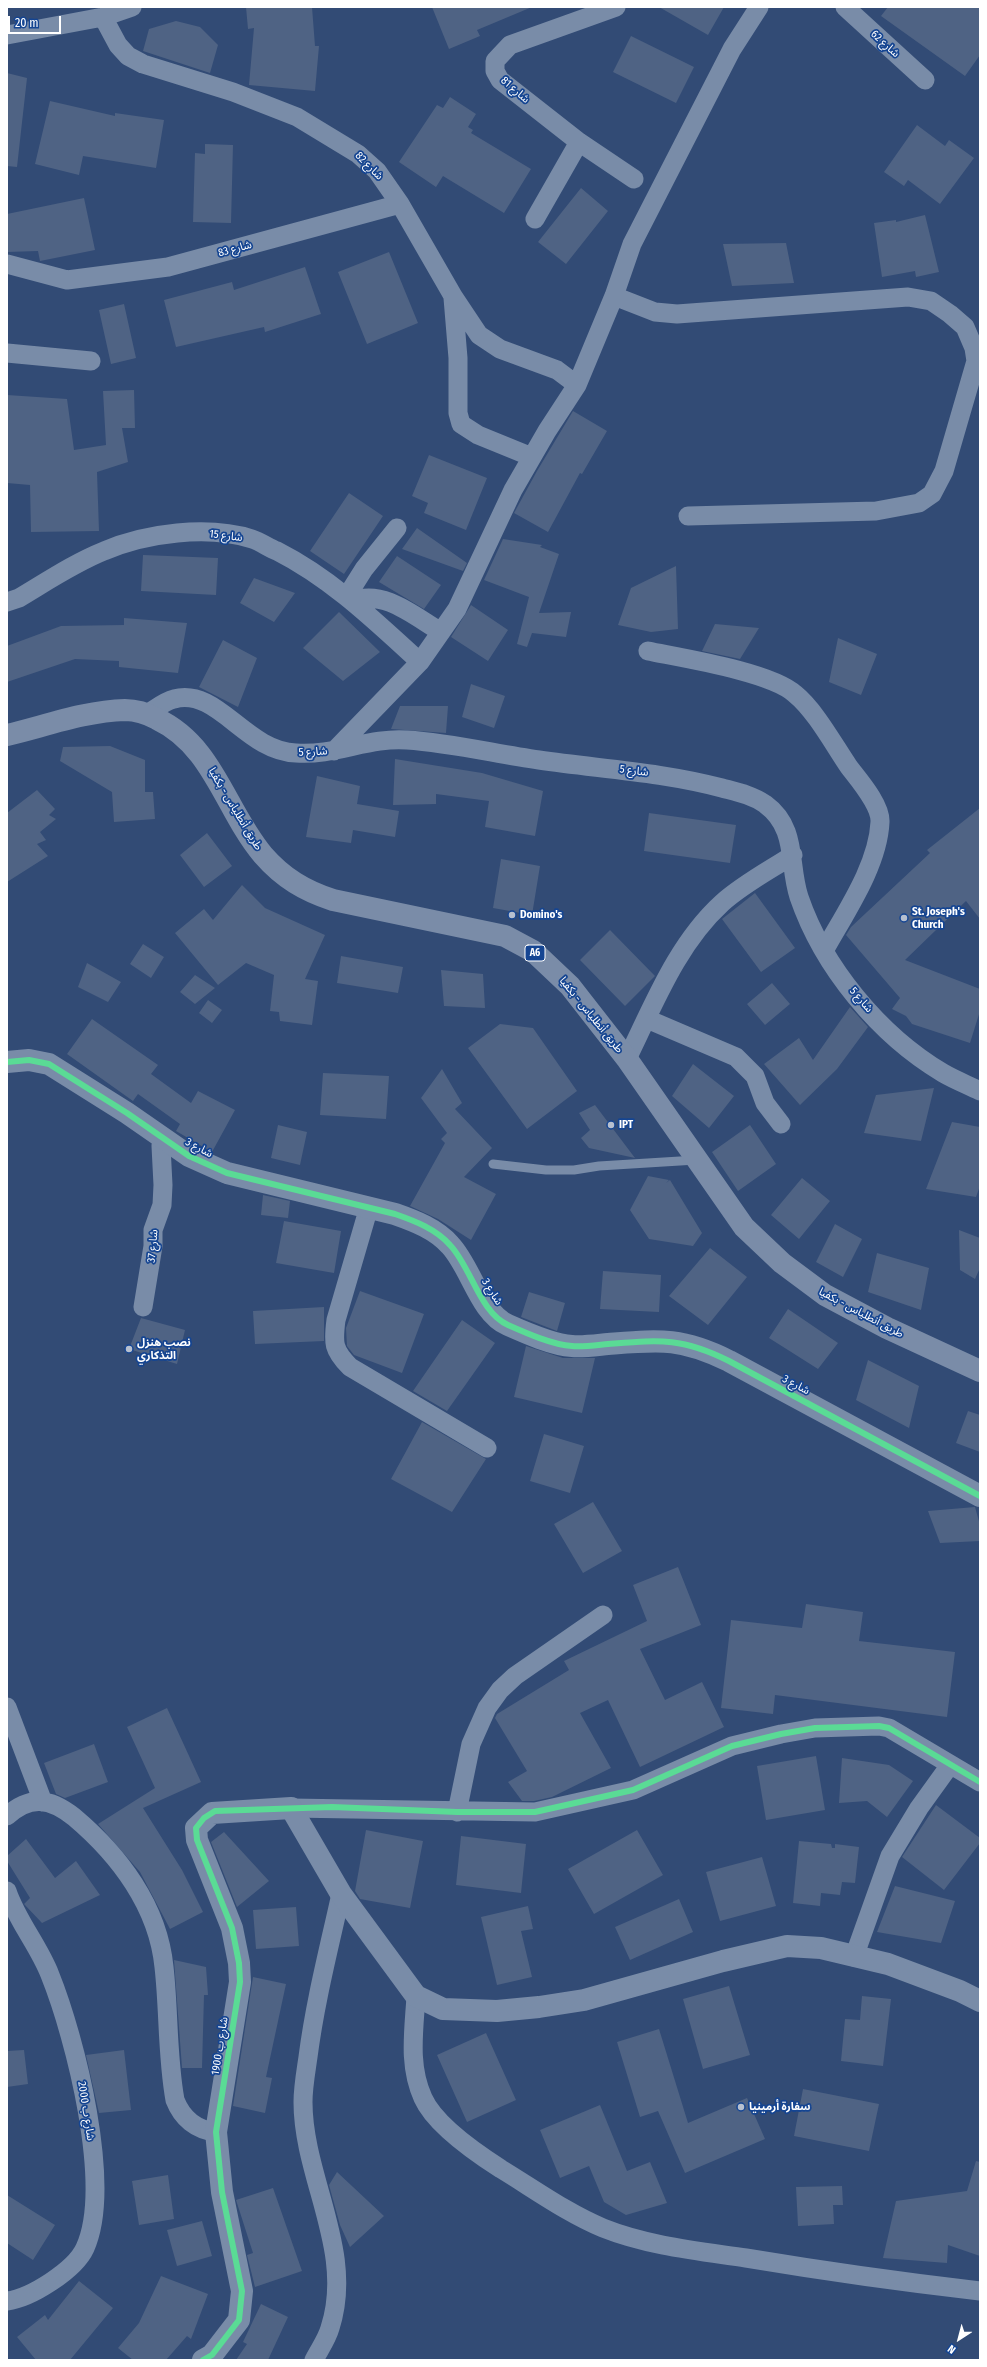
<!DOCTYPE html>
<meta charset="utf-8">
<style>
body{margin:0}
#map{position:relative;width:987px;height:2367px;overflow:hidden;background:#324b75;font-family:"Fira Sans Condensed",sans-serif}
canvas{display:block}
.frame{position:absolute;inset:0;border:8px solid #fff;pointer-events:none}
.north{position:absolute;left:939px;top:2319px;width:40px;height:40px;-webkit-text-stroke:3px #154592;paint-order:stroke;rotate:216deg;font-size:11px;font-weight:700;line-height:16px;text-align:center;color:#fff}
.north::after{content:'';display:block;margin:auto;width:14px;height:18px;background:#fff;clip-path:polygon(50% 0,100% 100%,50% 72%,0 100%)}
.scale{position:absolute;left:8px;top:16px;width:53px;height:18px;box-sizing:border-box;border:2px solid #fff;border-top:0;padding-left:5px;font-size:12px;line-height:14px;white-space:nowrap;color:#fff;-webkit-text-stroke:3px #154592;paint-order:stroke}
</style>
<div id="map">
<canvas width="987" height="2367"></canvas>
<div class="frame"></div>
<div class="north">N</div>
<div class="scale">20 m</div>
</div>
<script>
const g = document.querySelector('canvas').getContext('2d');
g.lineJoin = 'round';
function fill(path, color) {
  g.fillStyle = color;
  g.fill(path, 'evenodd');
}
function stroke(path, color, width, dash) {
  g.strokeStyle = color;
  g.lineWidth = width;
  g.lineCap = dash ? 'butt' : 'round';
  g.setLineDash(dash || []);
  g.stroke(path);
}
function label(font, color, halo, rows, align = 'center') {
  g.font = font + ' "Fira Sans Condensed","Noto Sans Arabic",sans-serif';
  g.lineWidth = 3.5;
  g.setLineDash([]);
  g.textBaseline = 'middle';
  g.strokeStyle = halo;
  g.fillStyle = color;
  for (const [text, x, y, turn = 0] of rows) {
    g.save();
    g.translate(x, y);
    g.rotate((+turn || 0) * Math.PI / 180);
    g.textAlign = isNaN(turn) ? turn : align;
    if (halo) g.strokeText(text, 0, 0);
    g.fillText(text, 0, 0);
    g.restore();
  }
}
fill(new Path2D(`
 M 246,7 L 312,7 L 315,46 L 319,46 L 315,91 L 249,85 L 254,28 L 248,29 Z
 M 432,7 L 532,7 L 477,30 L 480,36 L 449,49 Z
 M 659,7 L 724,7 L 708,35 Z
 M 888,7 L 980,7 L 980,55 L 965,76 L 881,16 Z
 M 176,21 L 200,27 L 218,45 L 210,73 L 143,51 L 149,29 Z
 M 631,36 L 694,67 L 676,103 L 613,72 Z
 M 7,73 L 27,78 L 17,167 L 7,166 Z
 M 450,97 L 476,114 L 468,127 L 473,130 L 471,133 L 531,169 L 504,213 L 443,176 L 436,187 L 399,162 L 437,105 L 443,108 Z
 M 50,101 L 115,116 L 115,113 L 164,120 L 156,168 L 83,156 L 79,175 L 35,164 Z
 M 917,125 L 945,146 L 949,140 L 974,158 L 940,204 L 908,180 L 904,186 L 884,172 Z
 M 205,144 L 233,145 L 231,223 L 193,222 L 195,153 L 205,154 Z
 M 581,188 L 608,211 L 566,264 L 538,242 Z
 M 84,198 L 95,250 L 40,261 L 38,251 L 7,252 L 7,214 Z
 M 925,215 L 939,272 L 916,277 L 915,271 L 882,277 L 874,223 L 896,220 L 896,222 Z
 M 786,243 L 794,283 L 732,286 L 723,244 Z
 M 389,252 L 418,323 L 367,344 L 338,272 Z
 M 305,267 L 321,314 L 265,332 L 264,327 L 176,347 L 164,300 L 232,282 L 234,290 Z
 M 124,304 L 136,358 L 111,364 L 99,310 Z
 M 134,390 L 135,428 L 122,428 L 128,462 L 97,472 L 99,531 L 31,532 L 30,485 L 7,483 L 7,395 L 67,399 L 74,450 L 106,445 L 103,391 Z
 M 573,411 L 607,431 L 582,474 L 580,473 L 548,532 L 514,513 L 537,471 Z
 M 429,455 L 487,478 L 466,530 L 424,513 L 428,503 L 412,496 Z
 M 349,493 L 383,516 L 344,574 L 310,551 Z
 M 417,528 L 467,563 L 463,571 L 402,549 Z
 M 503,539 L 542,545 L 540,547 L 559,554 L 539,613 L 571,612 L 566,637 L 532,633 L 527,647 L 517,644 L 529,597 L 484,580 Z
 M 143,555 L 218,558 L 216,595 L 141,591 Z
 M 397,556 L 441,585 L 424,609 L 379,582 Z
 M 676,566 L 678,629 L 651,632 L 618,625 L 631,588 Z
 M 254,578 L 295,593 L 274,622 L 240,603 Z
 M 471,605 L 508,630 L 488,661 L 451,637 Z
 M 339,612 L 380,652 L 343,681 L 303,648 Z
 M 124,618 L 187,623 L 178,673 L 119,667 L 119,661 L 75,659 L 7,682 L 7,646 L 61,626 L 124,625 Z
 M 715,624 L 759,628 L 740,659 L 702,651 Z
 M 838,638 L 877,654 L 861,695 L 829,682 Z
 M 223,640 L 257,658 L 238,707 L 199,687 Z
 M 471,684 L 505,696 L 494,728 L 462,717 Z
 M 400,706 L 448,706 L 446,733 L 391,729 Z
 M 110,746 L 145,760 L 145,792 L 153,792 L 155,819 L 114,822 L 112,792 L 60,761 L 63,747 Z
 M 395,759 L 482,773 L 543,791 L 535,836 L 485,827 L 489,801 L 436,794 L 436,804 L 393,805 Z
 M 317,776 L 360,786 L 357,804 L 399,811 L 395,837 L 353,830 L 351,843 L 306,837 Z
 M 37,790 L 55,809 L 49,815 L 56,819 L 40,832 L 46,840 L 37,844 L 48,856 L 7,882 L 7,813 Z
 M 980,808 L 980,919 L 966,901 L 905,960 L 980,989 L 980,1011 L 970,1043 L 912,1024 L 906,1016 L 892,1009 L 900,998 L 846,935 L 851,927 L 930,853 L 927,850 Z
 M 649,813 L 736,825 L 730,863 L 644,851 Z
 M 207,833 L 232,866 L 204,887 L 180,855 Z
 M 501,859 L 540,866 L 532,915 L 493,908 Z
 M 242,885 L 265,908 L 325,935 L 305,979 L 318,981 L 312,1025 L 280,1021 L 279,1012 L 270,1011 L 274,975 L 246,963 L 218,985 L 175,933 L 204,909 L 213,920 Z
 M 755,893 L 795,948 L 761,972 L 722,919 Z
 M 610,930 L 655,976 L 625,1006 L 580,960 Z
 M 143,944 L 164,957 L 151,978 L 130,964 Z
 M 341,956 L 403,967 L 398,993 L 337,983 Z
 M 87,963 L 121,982 L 108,1002 L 78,987 Z
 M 441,970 L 483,974 L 485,1008 L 444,1006 Z
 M 195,975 L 215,988 L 195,1004 L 180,992 Z
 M 772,983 L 790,1004 L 765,1025 L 747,1004 Z
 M 208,1000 L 222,1010 L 212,1023 L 199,1013 Z
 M 850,1007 L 868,1027 L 837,1069 L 800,1105 L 764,1064 L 799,1038 L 813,1060 Z
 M 92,1019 L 158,1065 L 151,1074 L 191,1103 L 198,1091 L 235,1110 L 212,1152 L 176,1131 L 180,1124 L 138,1094 L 133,1101 L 67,1054 Z
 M 500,1024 L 533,1028 L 577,1091 L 527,1129 L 468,1048 Z
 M 693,1064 L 734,1096 L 709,1128 L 672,1096 Z
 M 442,1069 L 462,1103 L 455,1109 L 492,1148 L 464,1177 L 496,1194 L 471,1240 L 438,1219 L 410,1206 L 445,1143 L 441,1139 L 447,1133 L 421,1098 Z
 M 323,1073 L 389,1076 L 386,1119 L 320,1115 Z
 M 934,1088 L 921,1141 L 864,1133 L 876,1095 Z
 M 595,1105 L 635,1158 L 589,1148 L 581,1138 L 590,1130 L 579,1113 Z
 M 952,1122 L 980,1127 L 980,1186 L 976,1197 L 926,1189 Z
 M 278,1125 L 307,1132 L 300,1165 L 271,1158 Z
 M 750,1125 L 776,1164 L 738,1191 L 712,1152 Z
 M 648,1176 L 669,1180 L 666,1183 L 670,1180 L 702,1233 L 693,1246 L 649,1239 L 630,1210 Z
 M 802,1178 L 830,1201 L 799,1239 L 771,1215 Z
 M 263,1195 L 290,1201 L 288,1218 L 261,1215 Z
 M 284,1221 L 341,1231 L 334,1273 L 276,1263 Z
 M 835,1224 L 862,1239 L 843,1277 L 816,1262 Z
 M 959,1230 L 980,1238 L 980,1268 L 975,1279 L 960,1270 Z
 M 710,1248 L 747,1277 L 708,1325 L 669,1296 Z
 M 877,1253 L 929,1268 L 921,1310 L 868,1292 Z
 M 603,1271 L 661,1275 L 659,1312 L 600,1309 Z
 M 360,1291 L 424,1314 L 402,1373 L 354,1355 L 347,1346 L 346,1328 Z
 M 529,1292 L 565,1303 L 557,1331 L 521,1317 Z
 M 324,1307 L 324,1341 L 255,1344 L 253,1311 Z
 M 788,1309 L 838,1343 L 818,1369 L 769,1338 Z
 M 141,1318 L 185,1330 L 177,1364 L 129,1349 Z
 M 462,1320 L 495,1343 L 447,1411 L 413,1391 Z
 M 526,1346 L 563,1358 L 595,1358 L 582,1413 L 514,1397 Z
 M 868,1360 L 919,1386 L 909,1428 L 856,1400 Z
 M 968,1411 L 980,1415 L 980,1452 L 956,1443 Z
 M 422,1422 L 486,1459 L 452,1512 L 391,1479 Z
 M 544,1434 L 584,1446 L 570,1493 L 530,1481 Z
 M 593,1502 L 622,1551 L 583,1573 L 554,1524 Z
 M 975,1507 L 980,1525 L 980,1541 L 940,1543 L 928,1511 Z
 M 678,1567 L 701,1625 L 640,1649 L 665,1700 L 702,1682 L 724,1727 L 640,1767 L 608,1700 L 580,1713 L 611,1768 L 552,1797 L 534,1801 L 522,1801 L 508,1782 L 527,1771 L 495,1718 L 497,1714 L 569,1670 L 564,1661 L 647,1621 L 633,1585 Z
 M 806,1604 L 863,1612 L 859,1641 L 955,1652 L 947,1717 L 775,1695 L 773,1714 L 721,1708 L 731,1620 L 802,1628 Z
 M 167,1708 L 201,1782 L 143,1808 L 182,1870 L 203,1912 L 170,1929 L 140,1872 L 98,1824 L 155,1788 L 127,1727 Z
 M 94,1744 L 108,1782 L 65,1798 L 56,1794 L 44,1763 Z
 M 816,1756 L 825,1810 L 766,1820 L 757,1766 Z
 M 842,1758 L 889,1765 L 913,1781 L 887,1817 L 867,1801 L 839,1803 Z
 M 936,1805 L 980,1838 L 980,1843 L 944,1890 L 902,1857 Z
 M 366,1830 L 423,1841 L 410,1908 L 360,1899 L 355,1891 Z
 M 637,1830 L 663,1875 L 594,1914 L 568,1869 Z
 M 224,1832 L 269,1881 L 237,1907 L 211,1842 Z
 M 461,1836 L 526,1844 L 521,1893 L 456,1885 Z
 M 26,1839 L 55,1878 L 76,1861 L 100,1895 L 42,1923 L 24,1904 L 30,1898 L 7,1861 L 7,1856 Z
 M 799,1841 L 831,1844 L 832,1848 L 835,1848 L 835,1844 L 859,1847 L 855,1883 L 842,1882 L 840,1895 L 821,1893 L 820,1906 L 793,1903 Z
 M 762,1857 L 776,1906 L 720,1921 L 706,1872 Z
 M 895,1886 L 955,1901 L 941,1943 L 877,1932 Z
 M 679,1899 L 693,1932 L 630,1960 L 615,1927 Z
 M 528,1906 L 533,1929 L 521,1931 L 532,1977 L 497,1985 L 481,1917 Z
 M 296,1907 L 299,1946 L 256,1949 L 253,1910 Z
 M 174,1960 L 206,1967 L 208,1995 L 204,1995 L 202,2068 L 182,2068 Z
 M 253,1977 L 286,1984 L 266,2077 L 272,2078 L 265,2113 L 233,2106 Z
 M 729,1986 L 750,2055 L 703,2069 L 683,1999 Z
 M 862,1996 L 891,1999 L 883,2066 L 841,2061 L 845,2019 L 860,2020 Z
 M 659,2029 L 688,2123 L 747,2098 L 765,2139 L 685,2173 L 658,2111 L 640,2117 L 617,2042 Z
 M 486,2033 L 516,2100 L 467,2122 L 437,2055 Z
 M 24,2050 L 28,2084 L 7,2087 L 7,2051 Z
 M 124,2050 L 131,2110 L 99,2113 L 86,2055 Z
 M 803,2089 L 879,2104 L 869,2151 L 794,2136 Z
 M 600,2105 L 627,2171 L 650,2162 L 667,2203 L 626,2215 L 604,2202 L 589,2166 L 560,2178 L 540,2130 Z
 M 976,2161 L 980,2162 L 980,2256 L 948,2245 L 947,2263 L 883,2258 L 896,2201 L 967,2191 Z
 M 337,2172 L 384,2216 L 350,2247 L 340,2225 L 329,2185 Z
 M 168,2175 L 174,2219 L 139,2225 L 132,2181 Z
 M 842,2186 L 843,2205 L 833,2205 L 834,2224 L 798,2226 L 796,2187 Z
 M 273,2188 L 302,2271 L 255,2287 L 247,2255 L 253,2253 L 236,2200 Z
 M 7,2195 L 55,2225 L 33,2260 L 7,2243 Z
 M 202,2221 L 212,2256 L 177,2266 L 167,2230 Z
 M 161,2276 L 208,2294 L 191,2339 L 187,2336 L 166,2360 L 133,2360 L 118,2348 L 139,2323 Z
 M 79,2281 L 113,2308 L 70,2360 L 36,2360 L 17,2337 L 45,2315 L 48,2320 Z
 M 261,2304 L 288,2317 L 268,2360 L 236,2360 L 247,2344 L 243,2342 Z`), '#4f6384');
stroke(new Path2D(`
 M 493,1164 L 546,1170 L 574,1170 L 599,1166 L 696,1160`), '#798ca8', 9);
stroke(new Path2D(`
 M 616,7 L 510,45 L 495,61 L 495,71 L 500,80 L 579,142 L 634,179
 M 845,7 L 925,80
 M 103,17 L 118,45 L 128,56 L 143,64 L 233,92 L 297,117 L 358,154 L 377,171 L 400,204 L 453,296 L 479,335 L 500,349 L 557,370 L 577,385
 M 7,35 L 103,17 L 132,7
 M 535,219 L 579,142
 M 7,264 L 67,280 L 168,267 L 400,204
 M 614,296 L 655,312 L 677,314 L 908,297 L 931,301 L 950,314 L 965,327 L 974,348 L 976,361 L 944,471 L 932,494 L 919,503 L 876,511 L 688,516
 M 453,298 L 458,358 L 458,413 L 461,424 L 478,435 L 532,457
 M 7,353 L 91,361
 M 347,596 L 364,569 L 397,528
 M 353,601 C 384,589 415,617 441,632
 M 7,602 L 19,598 C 46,582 74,563 104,551 C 146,533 208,525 252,539 C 261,542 269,548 277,551 C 332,579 375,621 420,662
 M 648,651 C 682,658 771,672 795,694 C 815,710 834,745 849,767 C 859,780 881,805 880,822 C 878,866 845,913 824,951
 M 147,714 C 155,709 165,701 174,699 C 218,687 245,751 296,753 C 334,756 370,737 407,740 C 452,743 496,754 539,760 C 601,769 662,772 722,788 C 737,792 752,795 765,804 C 798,828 788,864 799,897 C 823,967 879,1035 943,1073 C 955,1080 968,1085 980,1091
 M 334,751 L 420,662 L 457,609 L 513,490 L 547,431 L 577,385 L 614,296 L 632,244 L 732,49 L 759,7
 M 647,1019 L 736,1057 L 755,1076 L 765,1103 L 781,1124
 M 627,1059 C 654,1004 677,944 722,903 C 743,884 770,870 793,855
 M 369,1207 L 336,1320 C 333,1343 333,1350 350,1367 L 487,1448
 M 143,1307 L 153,1246 L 153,1230 L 162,1205 L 163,1185 L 161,1146 L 165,1139
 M 7,1707 L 43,1802
 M 291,1808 L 535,1812 L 633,1790 L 732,1746 L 781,1734 L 815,1728 L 879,1726 L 889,1728 L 980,1782
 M 457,1812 L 471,1744 L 487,1708 L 500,1690 L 515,1676 L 603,1615
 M 7,1816 C 30,1795 50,1798 74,1817 C 119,1855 158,1906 164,1967 C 169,2011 167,2056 175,2100 C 182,2118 196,2130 216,2132
 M 7,1891 C 17,1921 39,1946 50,1975 C 75,2037 113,2186 85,2248 C 75,2270 31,2298 7,2301
 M 854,1957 L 890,1856 L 919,1808 L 950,1765
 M 416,1996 C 414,2031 408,2065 423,2098 C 435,2125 476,2153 501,2169 C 534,2189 567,2213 603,2228 C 648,2246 699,2251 746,2258 C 824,2271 902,2282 980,2291
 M 314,2360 C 319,2350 327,2339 330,2328 C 355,2251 303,2178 303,2102 C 303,2087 306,2071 308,2057 C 315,2002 329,1948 341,1894`), '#798ca8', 19);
stroke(new Path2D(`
 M 7,1062 L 29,1060 L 49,1064 L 127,1113 L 189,1156 L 227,1173 L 395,1214 C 415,1221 436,1229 450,1245 C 471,1267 480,1313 508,1325 C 526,1333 553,1345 572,1346 C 583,1347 597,1345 608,1344 C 659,1340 681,1337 729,1361 L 980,1496
 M 203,2360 L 212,2355 L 239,2320 L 242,2291 L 222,2192 L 216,2132 L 240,1982 L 239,1963 L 232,1928 L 197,1840 L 196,1828 L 212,1813 L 291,1808 L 341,1894 L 416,1996 L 443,2009 L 497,2011 L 539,2007 L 584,2000 L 723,1961 L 787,1946 L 821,1948 L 888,1964 L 960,1991 L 980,2001`), '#798ca8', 22);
stroke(new Path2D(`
 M 7,735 C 45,726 86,711 125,710 C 136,710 148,714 157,719 C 214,746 225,810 263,855 C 283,878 305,891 333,900 L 505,936 L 533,951 L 570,986 L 627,1059 L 744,1227 L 782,1263 L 825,1295 L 887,1328 L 980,1371`), '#7a8ca8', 22);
stroke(new Path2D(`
 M 7,1062 L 29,1060 L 49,1064 L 127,1113 L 189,1156 L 227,1173 L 395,1214 C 415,1221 436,1229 450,1245 C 471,1267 480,1313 508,1325 C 526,1333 553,1345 572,1346 C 583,1347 597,1345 608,1344 C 659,1340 681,1337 729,1361 L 980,1496
 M 203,2360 L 212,2355 L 239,2320 L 242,2291 L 222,2192 L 216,2132 L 240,1982 L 239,1963 L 232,1928 L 197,1840 L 196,1828 L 204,1818 L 215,1811 L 332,1807 L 457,1812 L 535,1812 L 633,1790 L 732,1746 L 781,1734 L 815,1728 L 879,1726 L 889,1728 L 980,1782`), '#5adb95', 6);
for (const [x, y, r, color] of [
 [512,915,4,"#b7c0cf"],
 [904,918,4,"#b7c0cf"],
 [611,1125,4,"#b7c0cf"],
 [129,1349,4,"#b7c0cf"],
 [741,2107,4,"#b7c0cf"]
]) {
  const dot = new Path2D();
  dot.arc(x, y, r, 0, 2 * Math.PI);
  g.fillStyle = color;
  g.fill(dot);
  stroke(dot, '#154592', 1.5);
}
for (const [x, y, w] of [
 [535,953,20]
]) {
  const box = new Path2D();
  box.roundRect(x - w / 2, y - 8, w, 16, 3);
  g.fillStyle = '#154592';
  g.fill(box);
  stroke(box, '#fff', 1);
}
label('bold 10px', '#fff', null, [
 ["A6",535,953]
]);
label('11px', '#fff', '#154592', [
 ["شارع 62",885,44,42],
 ["شارع 81",515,90,41],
 ["شارع 82",369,166,45],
 ["شارع 83",235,249,-15],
 ["شارع 15",226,536,7],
 ["شارع 5",313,752,-3],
 ["شارع 5",634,771,7],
 ["طريق أنطلياس - بكفيا",235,809,59],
 ["شارع 5",861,1000,49],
 ["طريق أنطلياس - بكفيا",591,1015,51],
 ["شارع 3",199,1148,28],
 ["شارع 37",153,1246,-85],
 ["شارع 3",492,1292,58],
 ["طريق أنطلياس - بكفيا",861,1313,28],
 ["شارع 3",796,1385,28],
 ["شارع ب 1900",220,2046,-81],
 ["شارع ب 2000",86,2111,81]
]);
label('bold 11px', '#fff', '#154592', [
 ["St. Joseph's",912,912],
 ["Church",912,925],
 ["Domino's",520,915],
 ["IPT",619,1125],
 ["نصب هنزل",137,1343],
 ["التذكاري",137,1356],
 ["سفارة أرمينيا",749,2107]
], 'left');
</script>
